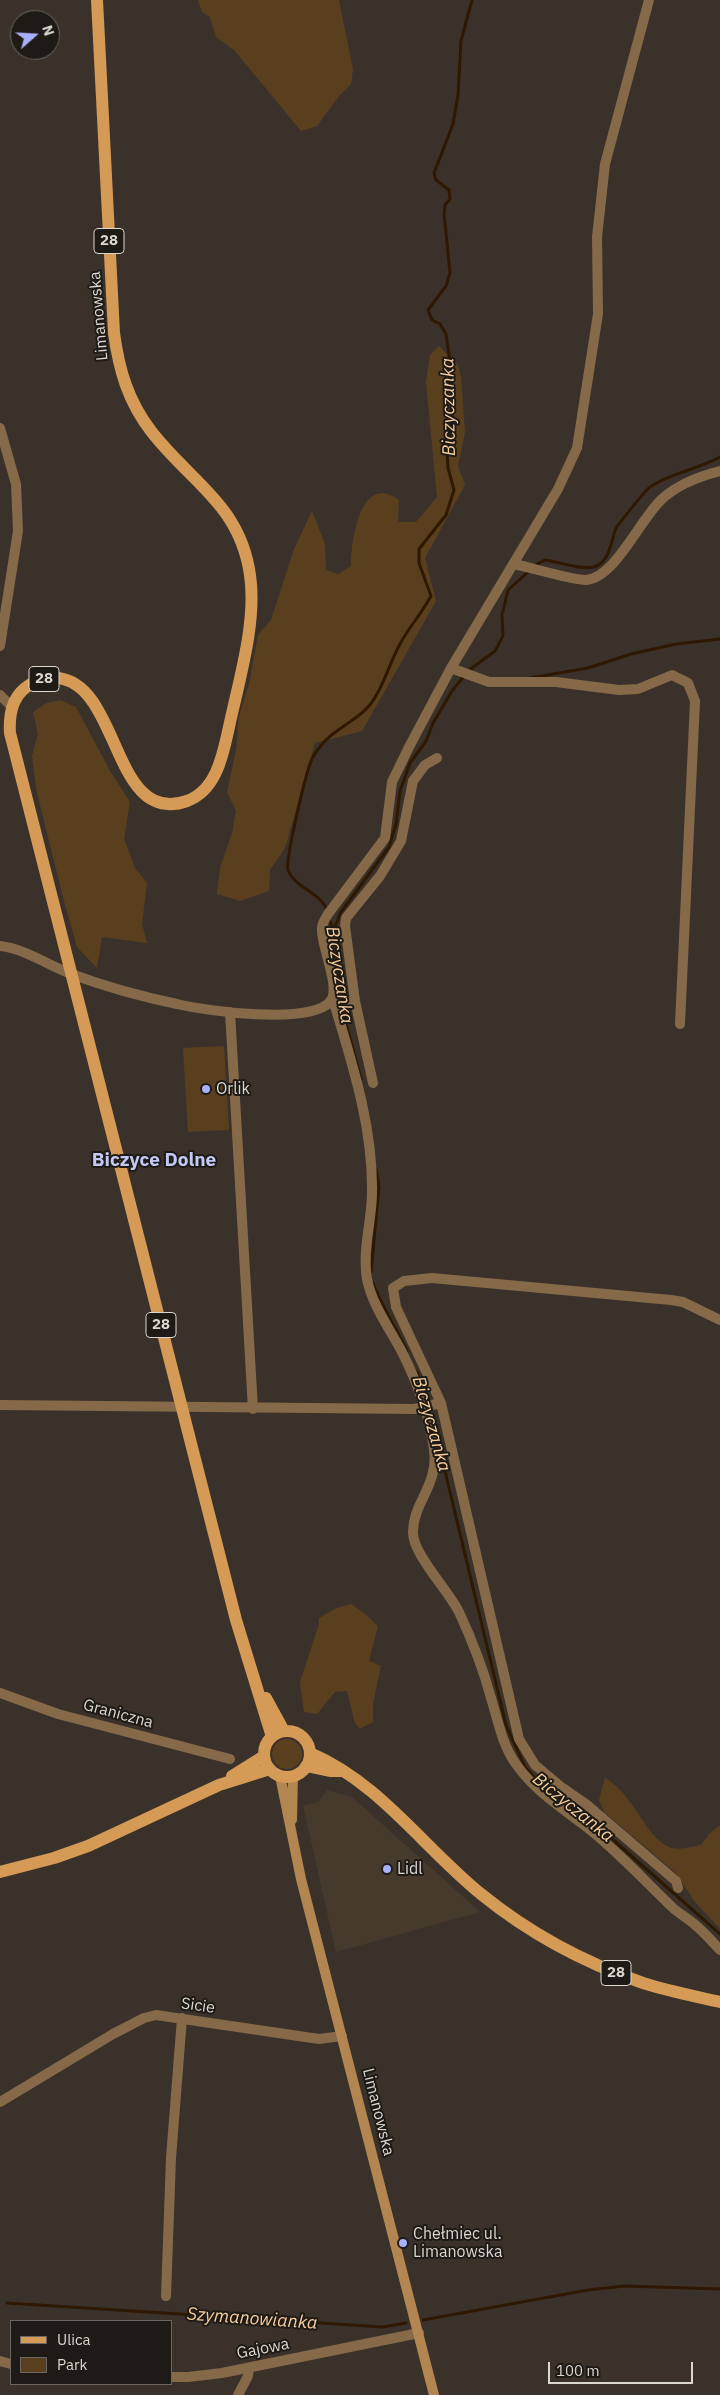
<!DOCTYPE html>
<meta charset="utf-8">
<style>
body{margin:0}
#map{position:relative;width:720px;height:2395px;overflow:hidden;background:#3a322a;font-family:"IBM Plex Sans",sans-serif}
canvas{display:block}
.legend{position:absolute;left:10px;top:2320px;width:162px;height:65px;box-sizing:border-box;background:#1e1b17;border:1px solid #6a6661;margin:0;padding:6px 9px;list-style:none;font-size:15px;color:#dbd6d0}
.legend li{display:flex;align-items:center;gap:10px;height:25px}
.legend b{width:25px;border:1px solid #6a6661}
.north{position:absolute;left:10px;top:10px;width:50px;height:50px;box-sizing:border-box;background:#1e1b17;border:1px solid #6a6661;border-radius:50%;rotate:71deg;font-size:14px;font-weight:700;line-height:20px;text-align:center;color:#dbd6d0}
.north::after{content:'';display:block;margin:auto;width:18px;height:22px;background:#a9b0fc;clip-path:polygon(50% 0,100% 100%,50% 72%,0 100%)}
.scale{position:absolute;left:548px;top:2362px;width:145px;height:22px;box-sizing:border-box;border:2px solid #dbd6d0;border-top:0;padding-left:6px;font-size:15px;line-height:18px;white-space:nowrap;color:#dbd6d0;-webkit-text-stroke:4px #1e1b17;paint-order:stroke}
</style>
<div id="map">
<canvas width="720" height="2395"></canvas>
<ul class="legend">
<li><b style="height:6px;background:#d59b56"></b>Ulica</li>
<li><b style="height:14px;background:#5a3f1f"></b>Park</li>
</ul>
<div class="north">N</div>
<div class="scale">100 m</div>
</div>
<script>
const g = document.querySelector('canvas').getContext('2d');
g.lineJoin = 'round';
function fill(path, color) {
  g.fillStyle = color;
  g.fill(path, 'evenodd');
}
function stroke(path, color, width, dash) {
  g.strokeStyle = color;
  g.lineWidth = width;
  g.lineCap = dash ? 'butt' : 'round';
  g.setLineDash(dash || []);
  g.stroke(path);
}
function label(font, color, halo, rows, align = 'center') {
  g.font = font + ' "IBM Plex Sans",sans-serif';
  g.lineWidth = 4;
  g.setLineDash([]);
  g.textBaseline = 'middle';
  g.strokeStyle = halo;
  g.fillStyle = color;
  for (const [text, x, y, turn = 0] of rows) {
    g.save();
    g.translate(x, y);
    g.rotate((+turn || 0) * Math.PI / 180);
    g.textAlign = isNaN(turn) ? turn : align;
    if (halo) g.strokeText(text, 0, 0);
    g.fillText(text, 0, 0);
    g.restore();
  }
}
fill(new Path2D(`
 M 327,1790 L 352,1797 L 480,1912 L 336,1952 L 303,1806 L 318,1802 Z`), '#463a2d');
fill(new Path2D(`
 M 198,0 L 339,0 L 353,69 L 351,84 L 339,96 L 317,126 L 301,131 L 234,50 L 216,37 L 210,17 L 202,12 Z
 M 439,346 L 458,365 L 461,377 L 465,432 L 458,466 L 465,485 L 425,558 L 436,601 L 362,731 L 315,743 L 285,848 L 270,870 L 269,891 L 240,901 L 217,894 L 220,868 L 232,833 L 236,811 L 227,792 L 236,750 L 239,716 L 249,684 L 258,635 L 271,620 L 294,549 L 312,511 L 325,544 L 326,570 L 338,574 L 351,566 C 351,542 360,471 399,500 L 398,522 L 416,522 L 437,497 L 426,382 L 430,355 Z
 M 60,700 L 76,707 L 110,771 L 130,802 L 124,839 L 135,868 L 147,883 L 142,924 L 147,943 L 102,937 L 97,968 L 77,947 L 65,905 L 37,793 L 32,756 L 38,734 L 33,712 L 46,703 Z
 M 224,1046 L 229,1130 L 188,1132 L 183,1048 Z
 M 351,1604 L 364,1613 L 378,1626 L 369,1661 L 381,1666 L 373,1703 L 373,1722 L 360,1729 L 355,1723 L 347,1691 L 335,1692 L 317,1714 L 304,1712 L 300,1682 L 319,1624 L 319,1618 L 337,1608 Z
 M272 1754a15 15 0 1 1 30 0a15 15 0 1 1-30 0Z
 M 605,1778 C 634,1794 645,1837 669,1847 C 678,1851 691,1847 701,1845 L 709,1834 L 720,1825 L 720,1929 L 695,1902 L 675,1872 L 604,1812 L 599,1800 Z`), '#5a3f1f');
stroke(new Path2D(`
 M 468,671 L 495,651 L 503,636 L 502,615 L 508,590 L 537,564 L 545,560 C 560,562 580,570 594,567 C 610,562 611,541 616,528 C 618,525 646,489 650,487 C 671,473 698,469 720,457
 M 530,678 L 588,668 L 631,654 L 676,644 L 720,639
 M 327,910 C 320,892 295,888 288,870 C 285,861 306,771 312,759 C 314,754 319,748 323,743 C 338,726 362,719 374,699 C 385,682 390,662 400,644 C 409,627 422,613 431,596 L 419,563 L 419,549 L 446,515 L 454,490 L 448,468 L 447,451 L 452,419 L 451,369 L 446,334 L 440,324 L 432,320 L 428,310 L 446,286 L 450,273 L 444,213 L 445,205 L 450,199 L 449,190 L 436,180 L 434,173 L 453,124 L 458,95 L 461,41 L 472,0
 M 329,916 L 337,948 L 345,1020 L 361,1079
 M 333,931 L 341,912 L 389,847 L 396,824 L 400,791 L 410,763 L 426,741 L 433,723 L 452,691 L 464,676
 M 371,1272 L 379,1186 L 376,1169
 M 373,1283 C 382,1307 396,1328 407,1351
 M 417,1372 L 427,1399
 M 438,1442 L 506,1725 L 525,1767 L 540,1784 L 602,1830 L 720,1934
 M 7,2303 L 383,2327 L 406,2323
 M 423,2320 L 588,2290 L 624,2286 L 720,2289`), '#2f1800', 3);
stroke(new Path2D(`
 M 0,428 L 16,484 L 18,531 L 0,646
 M 514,564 C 533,568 568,579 585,580 C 614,580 640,519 662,499 C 677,485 700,476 720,471
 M 451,668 L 489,682 L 556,682 L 619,690 L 638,689 L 672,675 L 688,683 L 695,701 L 680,1024
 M 0,695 L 12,707
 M 0,946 C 26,949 49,966 74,975 C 107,987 143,997 177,1004 C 206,1011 308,1025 330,1002 C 342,988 320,945 322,928 C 322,923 326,918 328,914 L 385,838 L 392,782 L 409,747 L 451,668 L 558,489 L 577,448 L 598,314 L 597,237 L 605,164 L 649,0
 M 330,1001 L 335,1006 C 353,1066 373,1128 372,1192 C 372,1221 362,1250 367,1279 C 372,1305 390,1329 402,1352 C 417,1382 430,1417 434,1450 C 439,1485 412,1504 413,1533 C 413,1554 448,1590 459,1612 C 472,1640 483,1668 491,1698 C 498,1720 502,1745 516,1764 C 536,1793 566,1810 593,1832 C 621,1855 645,1881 672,1907 C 678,1913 686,1917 693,1923 C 703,1931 712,1941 720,1950
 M 335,1006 L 355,1001
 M 230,1012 L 253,1409
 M 373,1083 L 355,1001 L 345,926 L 346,918 L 380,876 L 401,841 L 413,781 L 425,765 L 437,758
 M 0,1405 C 138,1407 276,1408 414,1409 L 441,1403
 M 0,1693 L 58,1714 L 230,1759
 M 678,1888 L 676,1881 L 586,1804 L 560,1786 L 535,1765 L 519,1739 L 441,1403 L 396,1307 L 393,1288 L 404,1281 L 432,1278 L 671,1300 L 683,1302 L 720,1320
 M 0,2102 L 113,2034 L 144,2018 L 156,2015 L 319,2039 L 342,2036
 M 166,2296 L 171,2158 L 182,2018
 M 0,2361 L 11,2364
 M 171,2377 L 188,2377 L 222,2373 L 419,2333
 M 238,2395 L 248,2376 L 249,2368`), '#856948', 10);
stroke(new Path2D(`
 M 280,1776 L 301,1879 L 434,2395
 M 292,1820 L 293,1776`), '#b28551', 10);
stroke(new Path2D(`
 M 97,0 L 114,333 C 119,370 128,401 151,431 C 190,482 240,504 250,575 C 257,622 239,680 229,727 C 223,754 217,790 187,801 C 112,827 121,685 58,678 C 46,677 33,681 24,689 C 11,700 9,717 10,733 L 236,1620 L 272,1737
 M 266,1698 L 284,1731
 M264 1754a23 23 0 1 1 46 0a23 23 0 1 1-46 0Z
 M 310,1753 C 379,1782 424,1848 481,1894 C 529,1933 585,1963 643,1983 C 668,1991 694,1996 720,2002
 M 306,1766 L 330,1771 L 341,1771
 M 232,1776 L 264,1756
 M 0,1872 L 54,1858 L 88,1846 L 219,1785 L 270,1769`), '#d59b56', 12);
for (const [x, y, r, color] of [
 [206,1089,5,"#a9b0fc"],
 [387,1869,5,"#a9b0fc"],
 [403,2243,5,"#a9b0fc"]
]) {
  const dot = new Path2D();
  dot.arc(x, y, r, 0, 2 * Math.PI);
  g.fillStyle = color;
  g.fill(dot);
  stroke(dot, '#1e1b17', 2);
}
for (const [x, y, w] of [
 [109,241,30],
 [44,679,30],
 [161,1325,30],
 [616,1973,30]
]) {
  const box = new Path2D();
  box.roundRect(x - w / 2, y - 12.5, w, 25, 4);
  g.fillStyle = '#1e1b17';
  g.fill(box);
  stroke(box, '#dbd6d0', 1);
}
label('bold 15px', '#dbd6d0', null, [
 ["28",109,241],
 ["28",44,679],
 ["28",161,1325],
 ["28",616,1973]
]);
label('16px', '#dbd6d0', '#1e1b17', [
 ["Limanowska",99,316,-95],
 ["Graniczna",118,1714,15],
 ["Sicie",198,2006,8],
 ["Limanowska",378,2112,76],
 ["Gajowa",263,2349,-11]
]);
label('16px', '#dbd6d0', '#1e1b17', [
 ["Orlik",216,1089],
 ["Lidl",397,1869],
 ["Chełmiec ul.",413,2234],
 ["Limanowska",413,2252]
], 'left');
label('italic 18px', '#f9cd9c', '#1e1b17', [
 ["Biczyczanka",449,407,-91],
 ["Biczyczanka",339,975,81],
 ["Biczyczanka",431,1424,74],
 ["Biczyczanka",573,1808,39],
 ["Szymanowianka",252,2319,4]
]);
label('bold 19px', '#c4c9f4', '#1e1b17', [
 ["Biczyce Dolne",154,1161]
]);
</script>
